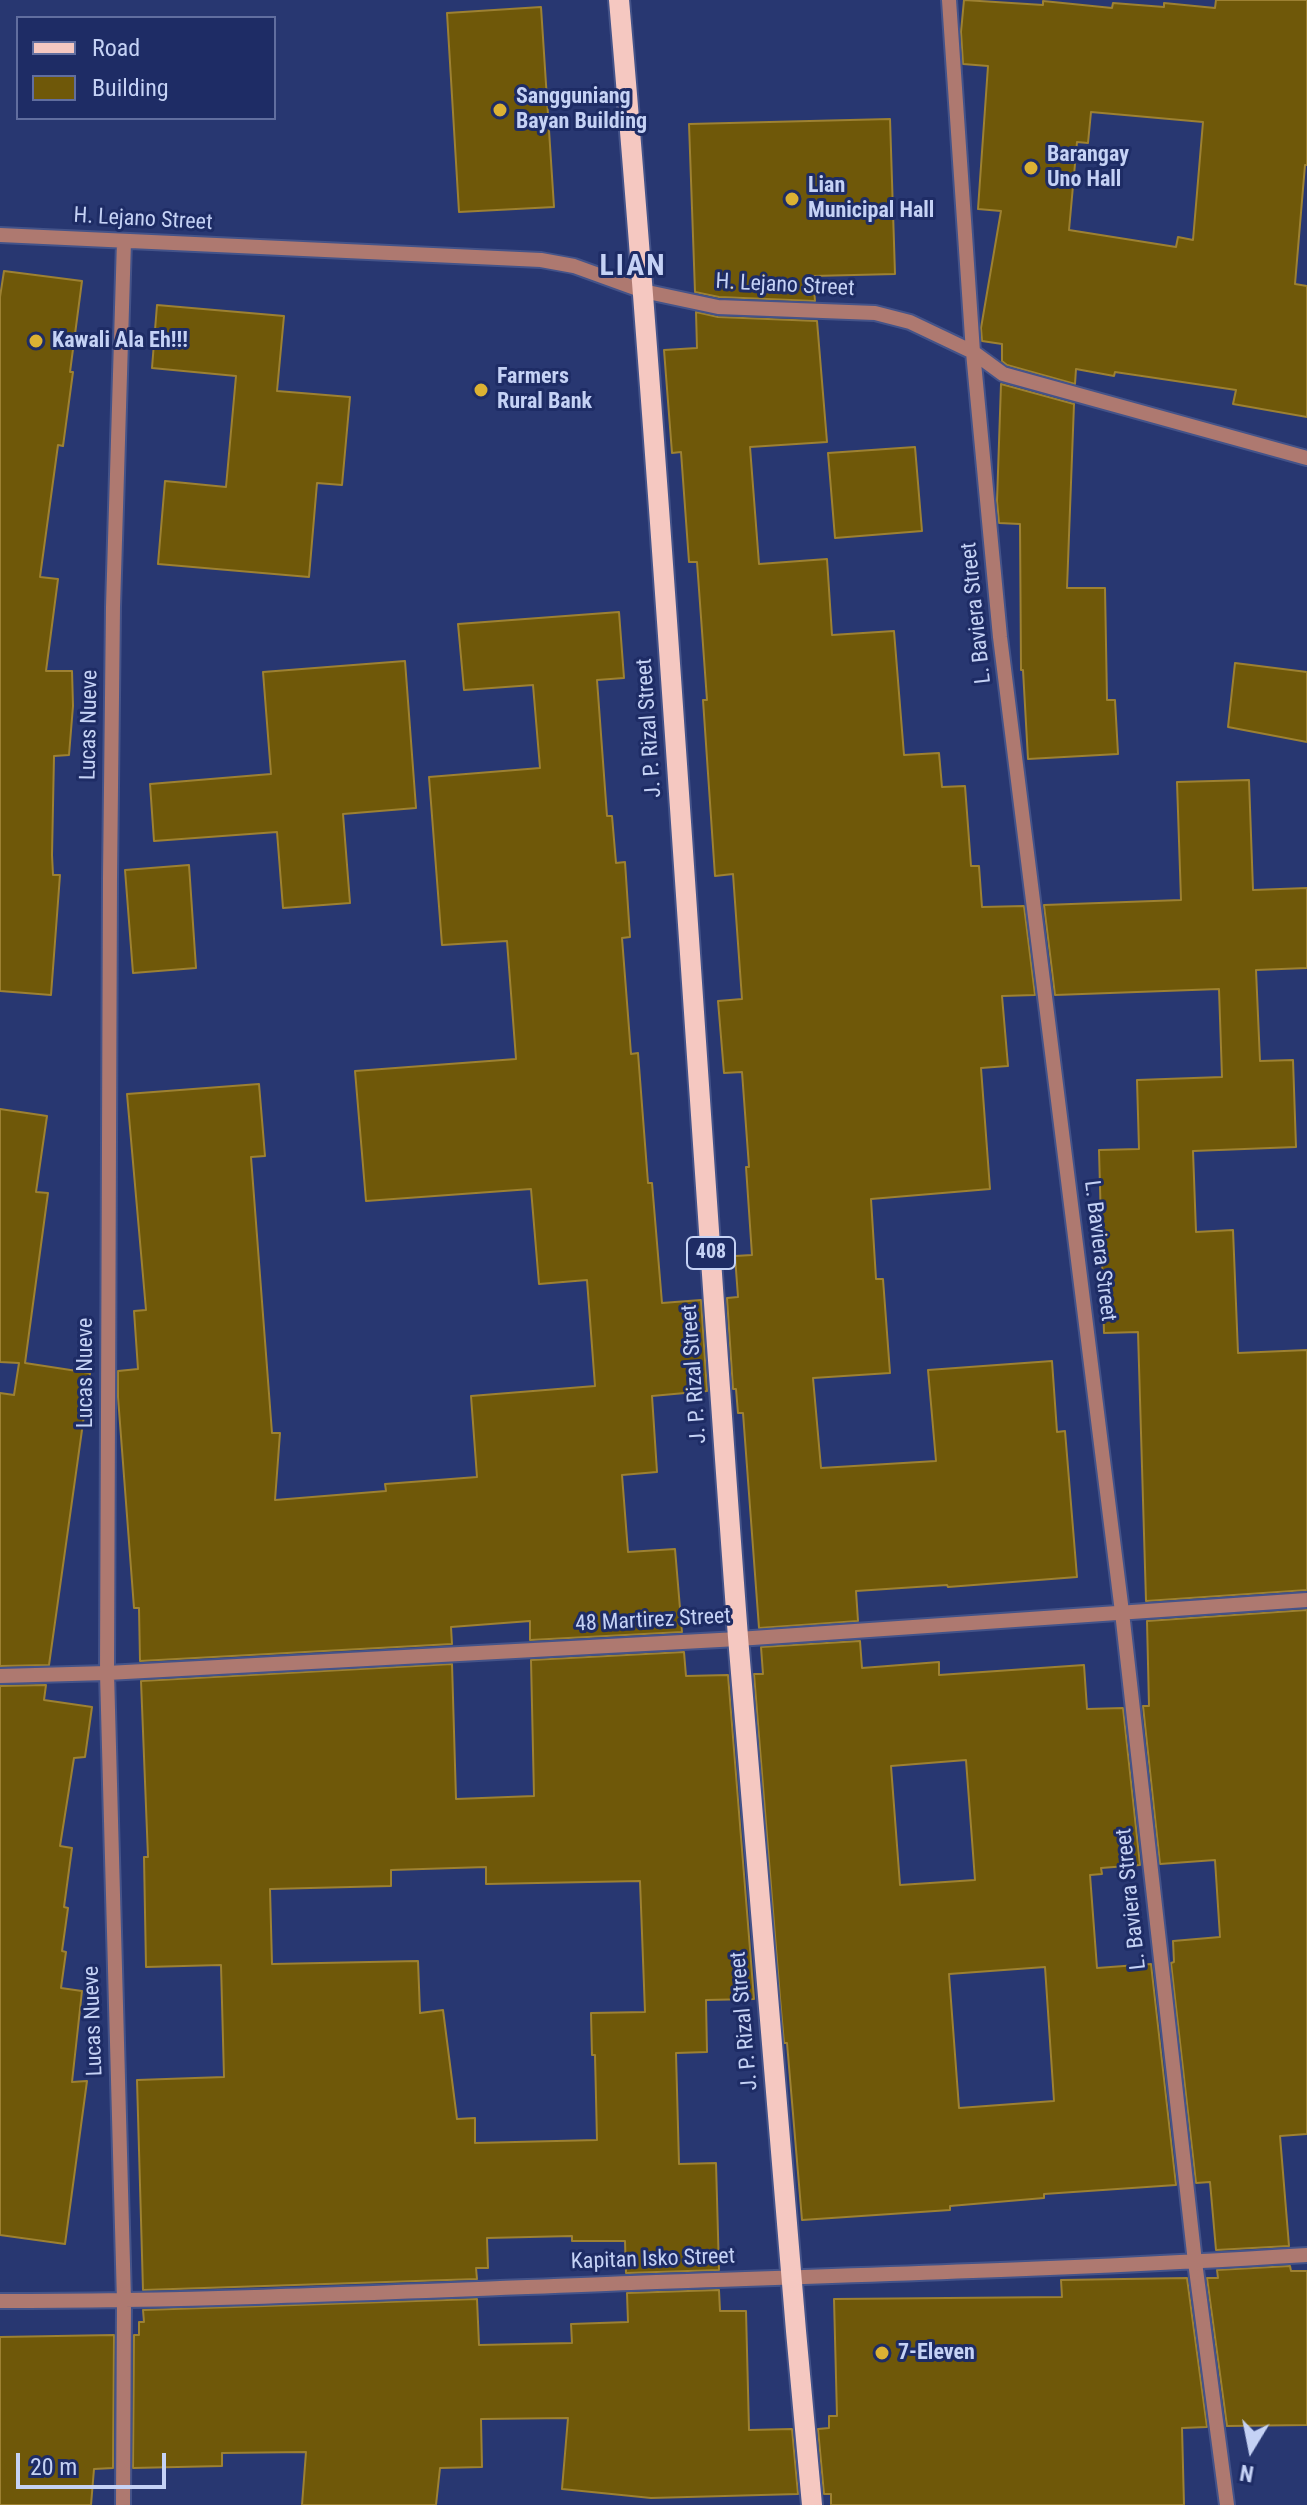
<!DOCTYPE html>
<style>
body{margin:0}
#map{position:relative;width:1307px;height:2505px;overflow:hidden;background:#283771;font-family:"Roboto Condensed",sans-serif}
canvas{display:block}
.legend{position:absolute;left:16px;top:16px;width:260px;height:104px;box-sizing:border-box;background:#1e2c65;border:2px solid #616e9f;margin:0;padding:10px 14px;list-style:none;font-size:24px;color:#c5d2f5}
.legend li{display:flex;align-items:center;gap:16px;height:40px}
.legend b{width:40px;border:2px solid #616e9f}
.north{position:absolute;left:1211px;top:2409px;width:80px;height:80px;-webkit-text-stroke:6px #1e2c65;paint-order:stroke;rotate:190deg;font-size:22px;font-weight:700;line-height:32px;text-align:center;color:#c5d2f5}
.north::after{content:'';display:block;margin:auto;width:28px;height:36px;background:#c5d2f5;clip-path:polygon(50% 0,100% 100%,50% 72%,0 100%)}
.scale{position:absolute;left:16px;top:2453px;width:150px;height:36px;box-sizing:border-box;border:4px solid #c5d2f5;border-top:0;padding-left:10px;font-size:24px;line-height:28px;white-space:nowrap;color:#c5d2f5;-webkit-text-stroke:6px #1e2c65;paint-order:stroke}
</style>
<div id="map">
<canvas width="1307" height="2505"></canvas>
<ul class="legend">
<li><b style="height:10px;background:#f5c8c1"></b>Road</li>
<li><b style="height:22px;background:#6f5809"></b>Building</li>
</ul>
<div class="north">N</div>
<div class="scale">20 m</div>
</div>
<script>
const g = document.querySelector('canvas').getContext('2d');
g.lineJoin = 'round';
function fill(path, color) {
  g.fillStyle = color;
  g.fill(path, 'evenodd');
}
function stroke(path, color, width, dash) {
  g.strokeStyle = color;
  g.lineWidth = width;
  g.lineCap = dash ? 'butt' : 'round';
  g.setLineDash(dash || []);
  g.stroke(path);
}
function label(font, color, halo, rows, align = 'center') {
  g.font = font + ' "Roboto Condensed",sans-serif';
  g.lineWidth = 6;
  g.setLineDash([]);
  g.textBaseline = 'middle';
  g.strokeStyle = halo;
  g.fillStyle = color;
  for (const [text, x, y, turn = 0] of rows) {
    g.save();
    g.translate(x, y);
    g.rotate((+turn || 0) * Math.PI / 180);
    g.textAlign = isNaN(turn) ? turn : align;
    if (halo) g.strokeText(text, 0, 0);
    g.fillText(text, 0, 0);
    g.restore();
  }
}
const building = new Path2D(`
 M 964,0 L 1043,5 L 1043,1 L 1112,8 L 1113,3 L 1164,7 L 1164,3 L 1215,8 L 1216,0 L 1307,0 L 1307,165 L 1305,165 L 1295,284 L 1307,286 L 1307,417 L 1233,404 L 1236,390 L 1115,372 L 1114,376 L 1076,369 L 1075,384 L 1007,365 L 1002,361 L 1002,344 L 982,341 L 981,328 L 1001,211 L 978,209 L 988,66 L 963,64 L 961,32 ZM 1091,112 L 1203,122 L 1193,240 L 1178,237 L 1176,247 L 1069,230 L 1077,142 L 1088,143 Z
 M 541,7 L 554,207 L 459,212 L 447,13 Z
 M 890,119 L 895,274 L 813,276 L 815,301 L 719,297 L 695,292 L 689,124 Z
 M 4,271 L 82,281 L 70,372 L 73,372 L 63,446 L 58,445 L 40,577 L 58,579 L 46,671 L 72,671 L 73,706 L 69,755 L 54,756 L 52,855 L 53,875 L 60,875 L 51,995 L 0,991 L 0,297 Z
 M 157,305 L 284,316 L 277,391 L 350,397 L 342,485 L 317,483 L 309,577 L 158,564 L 165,481 L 226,487 L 236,376 L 152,368 Z
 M 696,312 L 718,317 L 817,321 L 827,442 L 750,447 L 759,564 L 827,559 L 832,635 L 894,631 L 904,755 L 939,753 L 942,787 L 965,786 L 971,866 L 979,866 L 982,907 L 1024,906 L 1035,995 L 1002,996 L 1008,1066 L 981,1068 L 990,1189 L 871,1199 L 876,1279 L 883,1279 L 890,1373 L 813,1378 L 821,1468 L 936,1461 L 928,1370 L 1052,1361 L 1057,1432 L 1065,1431 L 1077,1577 L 948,1587 L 947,1585 L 856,1591 L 858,1621 L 759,1628 L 743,1413 L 738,1413 L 736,1389 L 733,1389 L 727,1298 L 738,1297 L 735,1256 L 752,1255 L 746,1167 L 749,1167 L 742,1072 L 724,1073 L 718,1001 L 742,999 L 733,874 L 715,876 L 703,700 L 707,700 L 697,562 L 689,562 L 681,452 L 672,453 L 664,350 L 697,348 Z
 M 1001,384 L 1074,404 L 1067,588 L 1105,588 L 1107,700 L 1115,700 L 1118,754 L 1028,759 L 1023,670 L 1021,670 L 1020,524 L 999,523 L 997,501 Z
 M 915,447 L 922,531 L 835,538 L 828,453 Z
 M 619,612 L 624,678 L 597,680 L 607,816 L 612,816 L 616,863 L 625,862 L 630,937 L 622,938 L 631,1054 L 638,1053 L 648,1183 L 652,1183 L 662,1303 L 701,1300 L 707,1391 L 652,1396 L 657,1472 L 622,1475 L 628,1552 L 675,1549 L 682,1632 L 530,1640 L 530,1621 L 451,1627 L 452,1644 L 140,1661 L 139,1608 L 134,1608 L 118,1397 L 118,1371 L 138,1369 L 134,1311 L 146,1310 L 127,1094 L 259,1084 L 265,1156 L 251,1157 L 272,1433 L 280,1433 L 275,1500 L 386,1491 L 385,1484 L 477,1477 L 471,1396 L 595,1386 L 587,1280 L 539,1284 L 531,1189 L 366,1201 L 355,1071 L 516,1059 L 507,941 L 442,945 L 429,777 L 540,768 L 533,685 L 464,690 L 458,624 Z
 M 405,661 L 416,808 L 343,814 L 350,903 L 283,908 L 277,832 L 154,841 L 150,784 L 271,774 L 263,672 Z
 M 1235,663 L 1307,672 L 1307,742 L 1228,727 Z
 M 1249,780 L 1253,890 L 1307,888 L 1307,968 L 1256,970 L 1260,1061 L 1293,1060 L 1296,1147 L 1193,1151 L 1196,1232 L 1233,1230 L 1238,1353 L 1307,1350 L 1307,1590 L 1146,1601 L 1138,1332 L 1104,1333 L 1099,1150 L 1139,1149 L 1137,1080 L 1222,1077 L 1219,989 L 1055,995 L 1044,905 L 1181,900 L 1177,782 Z
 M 189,865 L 196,968 L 133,973 L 125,870 Z
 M 0,1109 L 47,1116 L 36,1192 L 48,1193 L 25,1363 L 90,1373 L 49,1665 L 0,1666 L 0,1393 L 14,1395 L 19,1363 L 0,1362 Z
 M 1307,1610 L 1307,2134 L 1280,2136 L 1289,2246 L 1216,2250 L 1210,2182 L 1196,2183 L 1171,1963 L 1174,1962 L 1173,1941 L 1220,1937 L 1215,1860 L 1160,1864 L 1143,1706 L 1149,1706 L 1147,1621 Z
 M 860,1641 L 862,1668 L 939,1662 L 939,1675 L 1084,1665 L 1087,1709 L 1123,1708 L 1140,1865 L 1101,1868 L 1102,1874 L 1090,1875 L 1097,1968 L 1151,1964 L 1176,2185 L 1044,2194 L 1044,2198 L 950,2206 L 950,2210 L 802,2220 L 787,2043 L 784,2043 L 780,1998 L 754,1674 L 763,1674 L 761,1647 ZM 966,1760 L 975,1880 L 900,1885 L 891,1766 ZM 1045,1967 L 1054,2101 L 959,2108 L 949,1974 Z
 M 684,1652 L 686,1676 L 728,1675 L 754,1999 L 706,2000 L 707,2052 L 676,2053 L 679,2164 L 716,2163 L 719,2270 L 626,2273 L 625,2241 L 572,2241 L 572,2236 L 487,2238 L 488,2268 L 476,2268 L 477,2279 L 143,2290 L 137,2080 L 224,2077 L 221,1965 L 146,1967 L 144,1857 L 148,1857 L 141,1681 L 452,1664 L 456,1799 L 534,1796 L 531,1660 ZM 486,1867 L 486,1884 L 640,1881 L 645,2012 L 591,2013 L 592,2055 L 595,2055 L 597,2140 L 475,2143 L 475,2118 L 457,2119 L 443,2010 L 420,2013 L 418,1961 L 272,1964 L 270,1889 L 391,1886 L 391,1870 Z
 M 46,1685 L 44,1700 L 92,1707 L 85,1757 L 74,1758 L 60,1846 L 72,1848 L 64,1907 L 68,1908 L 62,1951 L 66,1952 L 61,1988 L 82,1991 L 72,2082 L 87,2081 L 65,2244 L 0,2235 L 0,1686 Z
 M 1290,2266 L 1291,2271 L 1307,2271 L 1307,2425 L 1227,2426 L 1207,2278 L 1218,2278 L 1217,2270 Z
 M 1187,2278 L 1207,2427 L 1182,2428 L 1184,2505 L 831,2505 L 831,2494 L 824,2494 L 818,2429 L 829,2428 L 829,2416 L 837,2416 L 834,2299 L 1062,2297 L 1061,2280 Z
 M 719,2290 L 720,2311 L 746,2311 L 749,2430 L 792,2429 L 798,2494 L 651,2498 L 562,2489 L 568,2418 L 481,2419 L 482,2467 L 440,2468 L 436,2505 L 302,2505 L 306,2452 L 222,2453 L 222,2466 L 133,2468 L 134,2335 L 139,2335 L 139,2322 L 144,2322 L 143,2310 L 477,2299 L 479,2345 L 572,2343 L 571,2324 L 628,2322 L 627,2293 Z
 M 114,2335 L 113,2468 L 94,2469 L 91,2505 L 0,2505 L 0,2337 Z`);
fill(building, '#6f5809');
stroke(building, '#9d8132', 2);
const minor = new Path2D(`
 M 949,0 L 973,352 L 1000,637 L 1122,1612 L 1195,2262 L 1227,2505
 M 0,235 L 541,260 L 574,266 L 643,291 L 718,307 L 875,313 L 910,322 L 973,352 L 1003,374 L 1307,458
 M 0,1676 L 107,1673 L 738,1639 L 1307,1600
 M 0,2301 C 210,2301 421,2291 631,2283 C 856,2275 1082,2269 1307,2255
 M 123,2505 L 124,2301 L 107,1673 L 110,878 L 113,607 L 124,241`);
const major = new Path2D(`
 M 619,0 C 666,545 697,1091 738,1637 C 760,1927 785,2216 812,2505`);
stroke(minor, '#445389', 18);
stroke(major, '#445389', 24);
stroke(minor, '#ae7970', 14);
stroke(major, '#f5c8c1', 20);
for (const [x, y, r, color] of [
 [500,110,8,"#dcb233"],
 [1031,168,8,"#dcb233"],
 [792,199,8,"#dcb233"],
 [36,341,8,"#dcb233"],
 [481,390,8,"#dcb233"],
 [882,2353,8,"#dcb233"]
]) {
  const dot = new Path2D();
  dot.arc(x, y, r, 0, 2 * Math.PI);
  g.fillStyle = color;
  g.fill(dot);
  stroke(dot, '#1e2c65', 3);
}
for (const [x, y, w] of [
 [711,1253,48]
]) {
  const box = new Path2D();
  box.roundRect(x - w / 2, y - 16, w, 32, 6);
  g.fillStyle = '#1e2c65';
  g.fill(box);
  stroke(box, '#c5d2f5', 2);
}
label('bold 20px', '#c5d2f5', null, [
 ["408",711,1253]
]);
label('bold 22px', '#c5d2f5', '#1e2c65', [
 ["Sangguniang",516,97],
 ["Bayan Building",516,122],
 ["Barangay",1047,155],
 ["Uno Hall",1047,180],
 ["Lian",808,186],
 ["Municipal Hall",808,211],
 ["Kawali Ala Eh!!!",52,341],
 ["Farmers",497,377],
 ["Rural Bank",497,402],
 ["7-Eleven",898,2353]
], 'left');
label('22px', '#c5d2f5', '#1e2c65', [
 ["H. Lejano Street",143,220,3],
 ["H. Lejano Street",785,286,3],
 ["L. Baviera Street",977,613,-96],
 ["Lucas Nueve",90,725,-89],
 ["J. P. Rizal Street",650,728,-94],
 ["L. Baviera Street",1099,1251,83],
 ["Lucas Nueve",86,1373,-90],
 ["J. P. Rizal Street",695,1374,-94],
 ["48 Martirez Street",653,1621,-3],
 ["L. Baviera Street",1132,1899,-96],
 ["Lucas Nueve",94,2021,-92],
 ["J. P. Rizal Street",745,2021,-95],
 ["Kapitan Isko Street",653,2260,-2]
]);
g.letterSpacing = '2px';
label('bold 30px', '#c5d2f5', '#1e2c65', [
 ["LIAN",633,267]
]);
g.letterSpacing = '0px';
</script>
